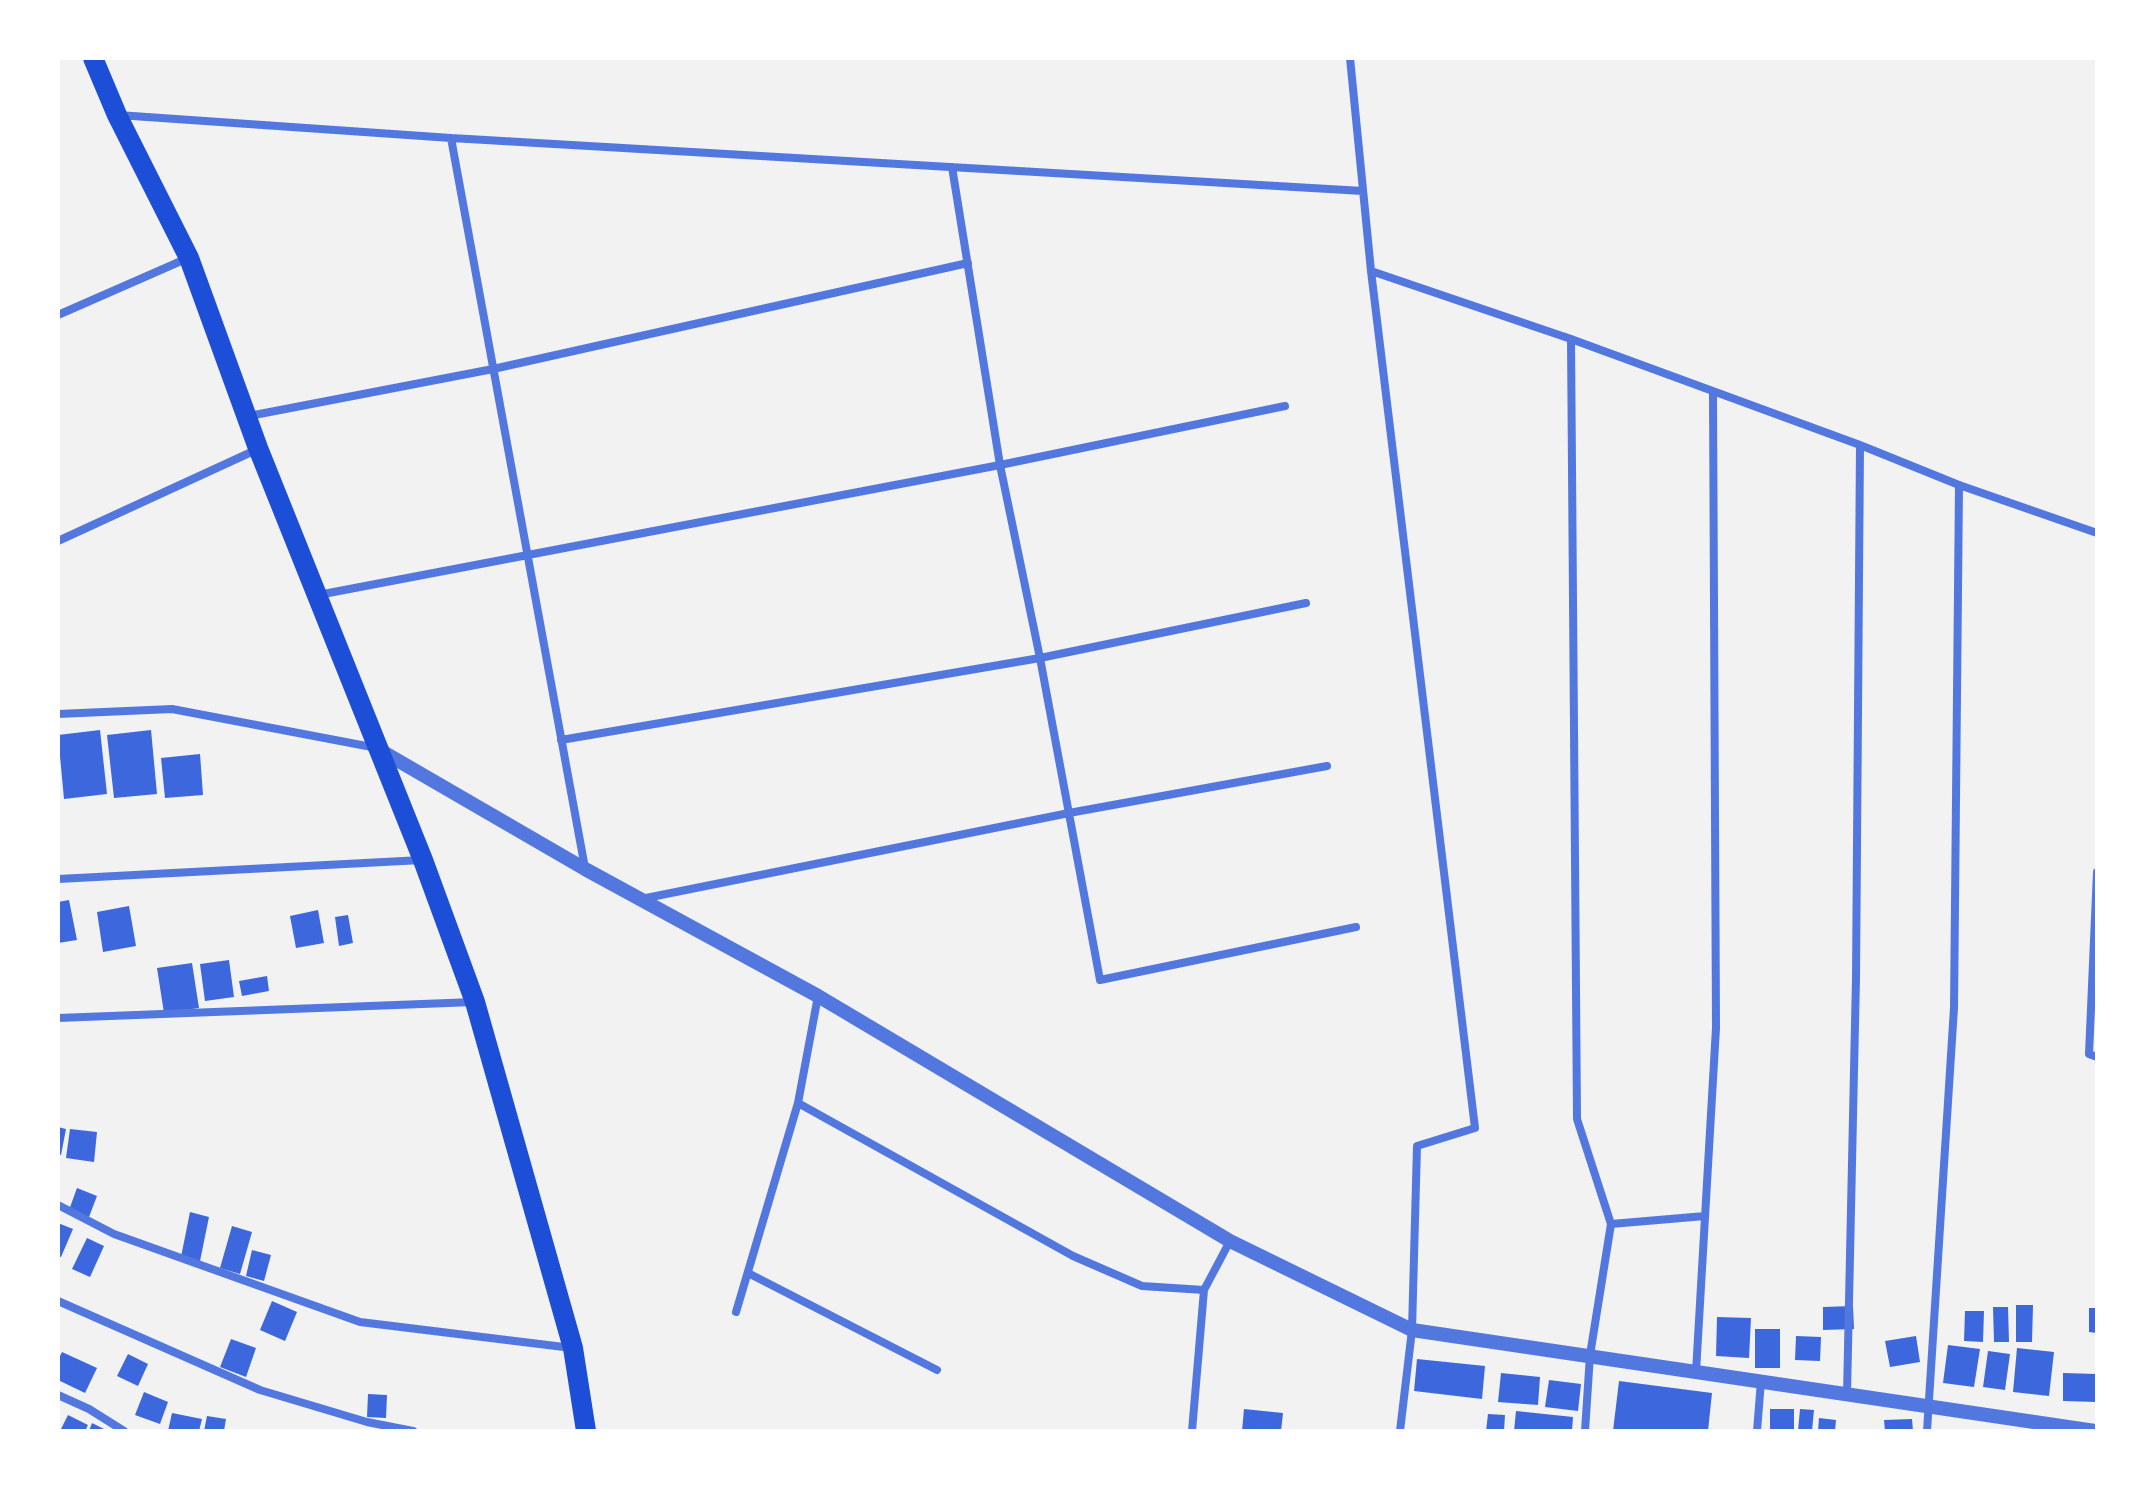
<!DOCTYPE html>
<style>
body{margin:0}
#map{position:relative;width:2155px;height:1489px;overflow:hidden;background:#f2f2f2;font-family:Roboto,sans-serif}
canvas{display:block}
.frame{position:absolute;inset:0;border:60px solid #fff;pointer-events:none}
</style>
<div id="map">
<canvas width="2155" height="1489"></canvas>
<div class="frame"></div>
</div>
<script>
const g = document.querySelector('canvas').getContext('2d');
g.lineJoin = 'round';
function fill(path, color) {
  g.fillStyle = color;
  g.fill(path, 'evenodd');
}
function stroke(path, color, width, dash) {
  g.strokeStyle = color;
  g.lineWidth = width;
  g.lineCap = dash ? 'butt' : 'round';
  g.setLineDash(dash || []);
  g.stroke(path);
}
fill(new Path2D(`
 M 100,730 L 107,794 L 64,799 L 58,735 Z
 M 151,730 L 157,794 L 114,798 L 107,735 Z
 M 200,754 L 203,795 L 165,798 L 161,758 Z
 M 69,900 L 77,940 L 58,943 L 58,902 Z
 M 129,906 L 136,946 L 103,952 L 97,912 Z
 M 318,910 L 324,943 L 296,948 L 290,916 Z
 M 348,915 L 353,943 L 339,946 L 335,917 Z
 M 229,960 L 234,997 L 205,1001 L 200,964 Z
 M 192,963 L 199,1008 L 164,1013 L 157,968 Z
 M 267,976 L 269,991 L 242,996 L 239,981 Z
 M 58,1127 L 66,1129 L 61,1155 L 58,1154 Z
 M 70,1129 L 97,1132 L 94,1162 L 66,1158 Z
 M 77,1188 L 97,1196 L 89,1217 L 69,1210 Z
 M 190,1212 L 209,1217 L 200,1261 L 181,1257 Z
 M 58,1223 L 73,1229 L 61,1257 L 58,1256 Z
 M 232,1226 L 252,1232 L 240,1274 L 220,1268 Z
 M 87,1238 L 104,1246 L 90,1277 L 72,1269 Z
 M 252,1250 L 271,1255 L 264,1281 L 246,1276 Z
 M 272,1301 L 297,1312 L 285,1341 L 260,1330 Z
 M 2016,1305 L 2033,1305 L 2032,1342 L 2016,1342 Z
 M 1853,1306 L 1854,1329 L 1823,1330 L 1823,1307 Z
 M 1993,1307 L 2008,1307 L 2009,1342 L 1994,1342 Z
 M 2089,1308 L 2097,1308 L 2097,1333 L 2089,1332 Z
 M 1965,1311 L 1984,1311 L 1983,1342 L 1964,1341 Z
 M 1717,1317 L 1751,1318 L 1749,1358 L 1716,1356 Z
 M 1755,1329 L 1780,1329 L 1780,1368 L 1755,1368 Z
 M 1796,1336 L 1821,1337 L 1820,1361 L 1795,1360 Z
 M 1916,1336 L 1920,1362 L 1890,1367 L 1885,1341 Z
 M 231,1339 L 256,1348 L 246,1377 L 220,1367 Z
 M 1948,1345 L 1980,1349 L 1974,1387 L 1943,1383 Z
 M 2017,1348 L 2054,1352 L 2049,1396 L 2013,1392 Z
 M 1988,1351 L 2010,1354 L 2005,1390 L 1983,1387 Z
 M 62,1352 L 97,1368 L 85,1393 L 58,1380 L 58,1360 Z
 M 128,1354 L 148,1364 L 138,1386 L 117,1376 Z
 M 1417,1359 L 1485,1366 L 1482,1399 L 1414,1391 Z
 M 1501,1373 L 1540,1377 L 1538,1405 L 1498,1402 Z
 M 2063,1373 L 2097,1374 L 2097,1402 L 2063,1401 Z
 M 1549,1380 L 1581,1384 L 1578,1411 L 1545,1407 Z
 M 1619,1381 L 1712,1393 L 1708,1431 L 1613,1431 Z
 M 144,1392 L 168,1402 L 160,1424 L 135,1415 Z
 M 368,1394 L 387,1395 L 386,1418 L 367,1417 Z
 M 1244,1409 L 1283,1413 L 1281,1431 L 1242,1431 Z
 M 1770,1409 L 1794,1409 L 1794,1431 L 1770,1431 Z
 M 1800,1409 L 1814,1410 L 1812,1431 L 1798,1431 Z
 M 1516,1411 L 1573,1417 L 1572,1431 L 1514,1431 Z
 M 172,1413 L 202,1419 L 199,1431 L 168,1431 Z
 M 1488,1414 L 1505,1415 L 1504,1431 L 1486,1431 Z
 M 68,1415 L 88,1425 L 85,1431 L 60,1431 Z
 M 207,1416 L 226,1419 L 224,1431 L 204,1431 Z
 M 1819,1418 L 1836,1420 L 1835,1431 L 1818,1431 Z
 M 1912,1419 L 1913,1431 L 1885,1431 L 1884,1420 Z
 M 92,1423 L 104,1429 L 103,1431 L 89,1431 Z`), '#3d67dc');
stroke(new Path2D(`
 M 1350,58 L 1371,271 L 1475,1128 L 1417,1146 L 1412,1330 L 1400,1431
 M 118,115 L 451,138 L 1363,191
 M 451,138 L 585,868
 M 952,167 L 1000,465 L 1040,658 L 1100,980 L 1356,927
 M 1371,271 L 1571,339 L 1860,445 L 1959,485 L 2097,533
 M 58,315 L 188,258
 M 1571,339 L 1577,1119 L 1611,1224 L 1590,1355 L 1585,1431
 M 249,416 L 493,369 L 968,263
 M 58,541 L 258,449
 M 318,595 L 1000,465 L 1285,406
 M 58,714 L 172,709 L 377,748
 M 561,740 L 1040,658 L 1306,603
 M 2097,872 L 2089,1054 L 2097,1057
 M 58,879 L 422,860
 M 641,899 L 1069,813 L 1327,766
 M 58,1018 L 474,1002
 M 798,1103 L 1073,1256 L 1142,1286 L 1204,1290
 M 58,1205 L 114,1234 L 360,1322 L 572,1348
 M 1611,1224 L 1705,1216
 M 748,1273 L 937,1370
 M 58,1301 L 260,1390 L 367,1422 L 413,1431
 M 736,1312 L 798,1103 L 818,996
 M 1696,1372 L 1716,1028 L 1713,392
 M 1847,1394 L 1856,978 L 1860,445
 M 58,1395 L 89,1409 L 124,1431
 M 1192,1431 L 1204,1290 L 1230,1241
 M 1757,1431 L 1761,1381
 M 1927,1431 L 1954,1008 L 1959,485`), '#5277de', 8);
stroke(new Path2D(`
 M 378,749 L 585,869 L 818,996 L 1230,1241 L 1412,1330 L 2095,1431`), '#5277de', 14);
stroke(new Path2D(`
 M 93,58 L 117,115 L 189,258 L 258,448 L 423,860 L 475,1002 L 573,1348 L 586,1431`), '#1d4ed8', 20);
</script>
